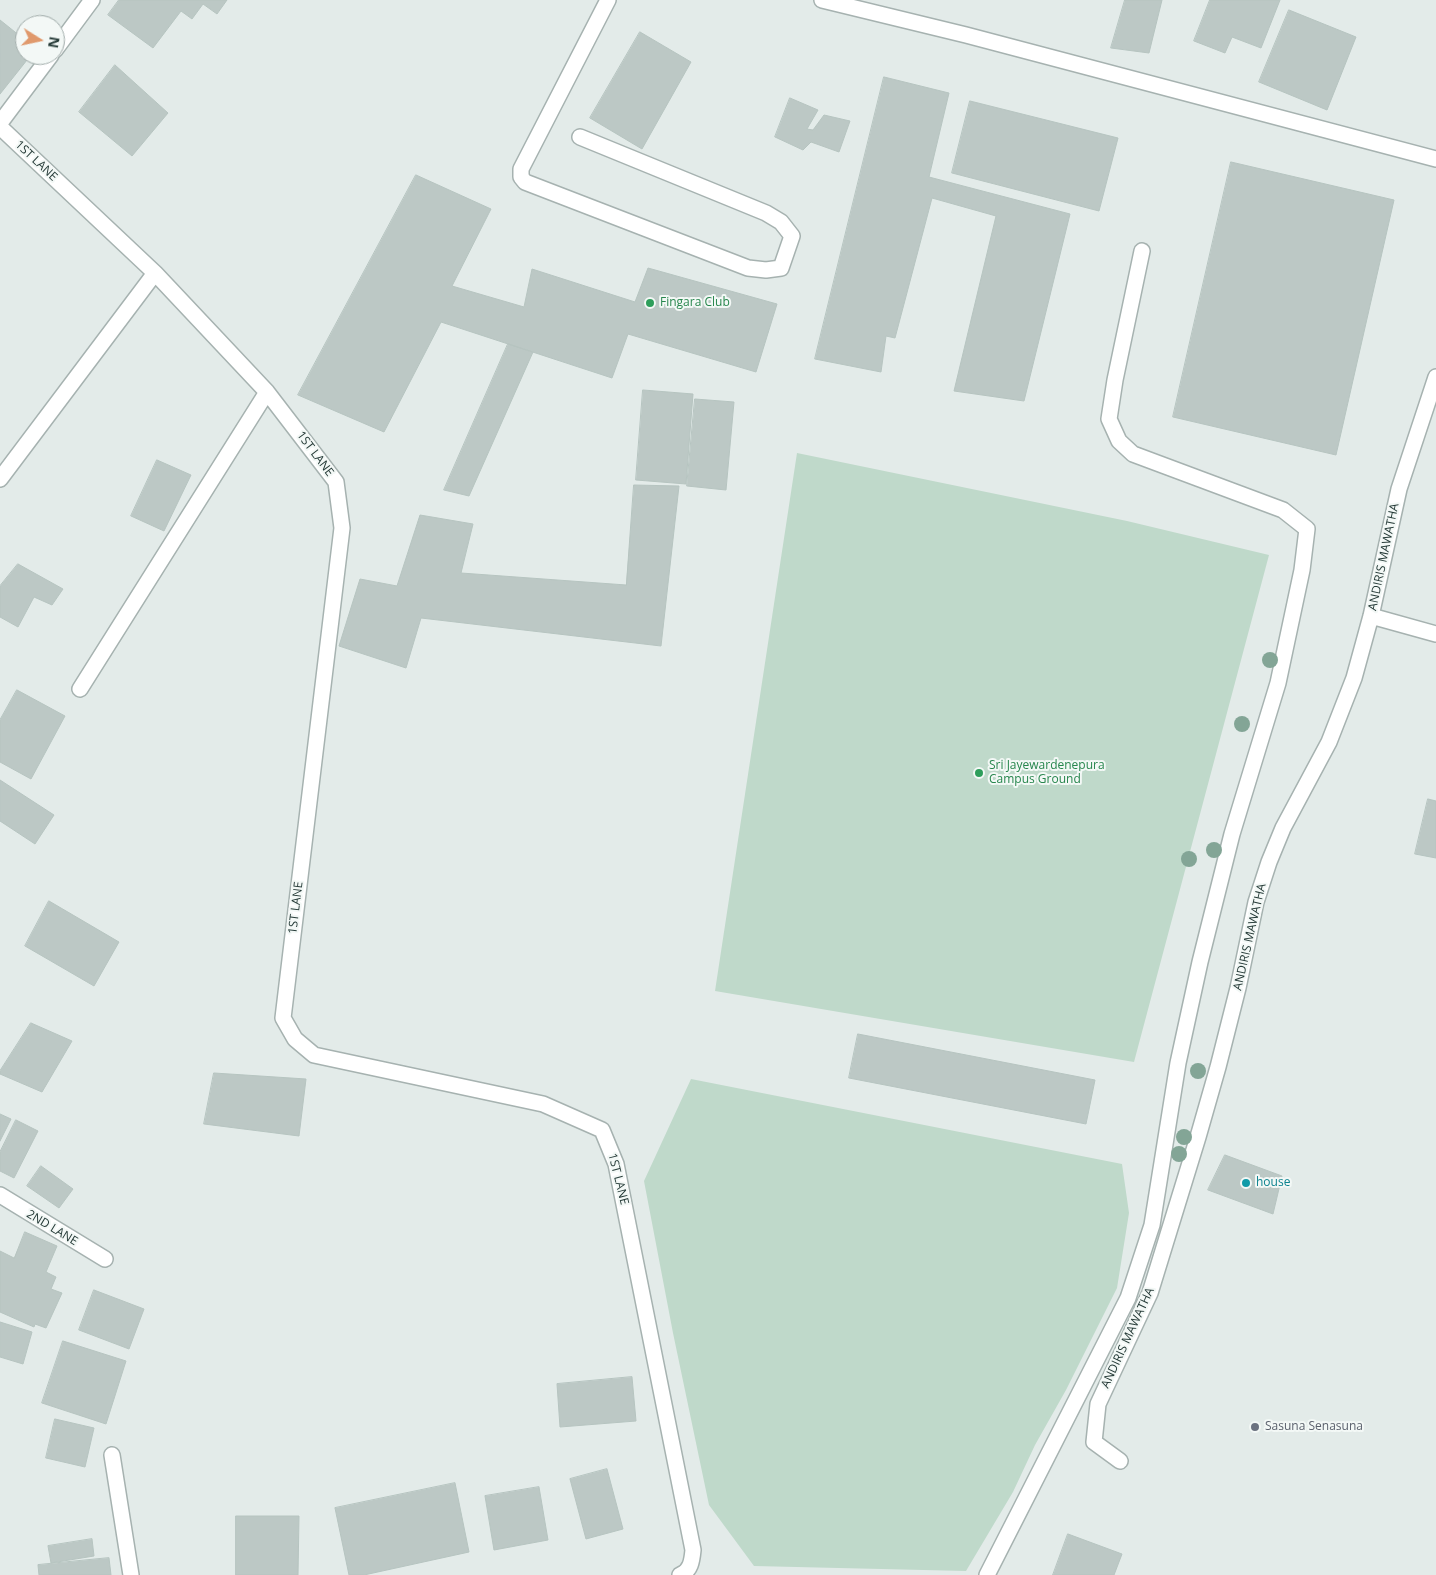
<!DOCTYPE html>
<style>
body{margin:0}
#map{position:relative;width:1436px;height:1575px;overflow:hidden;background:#e3ebe9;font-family:"Open Sans",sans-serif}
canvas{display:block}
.north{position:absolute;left:15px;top:15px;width:50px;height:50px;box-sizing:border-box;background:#f3f8f6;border:1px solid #a1acaa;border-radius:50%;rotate:100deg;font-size:14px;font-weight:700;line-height:20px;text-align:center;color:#253a37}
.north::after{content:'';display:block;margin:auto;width:18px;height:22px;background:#e0996c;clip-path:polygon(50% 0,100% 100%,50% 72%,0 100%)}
</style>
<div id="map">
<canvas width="1436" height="1575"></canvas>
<div class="north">N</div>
</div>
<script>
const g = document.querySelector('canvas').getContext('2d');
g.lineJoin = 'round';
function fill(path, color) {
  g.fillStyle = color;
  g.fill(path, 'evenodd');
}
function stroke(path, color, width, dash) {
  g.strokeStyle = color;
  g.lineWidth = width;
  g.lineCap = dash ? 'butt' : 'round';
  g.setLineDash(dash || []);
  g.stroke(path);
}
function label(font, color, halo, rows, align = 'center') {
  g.font = font + ' "Open Sans",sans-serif';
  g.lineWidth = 4;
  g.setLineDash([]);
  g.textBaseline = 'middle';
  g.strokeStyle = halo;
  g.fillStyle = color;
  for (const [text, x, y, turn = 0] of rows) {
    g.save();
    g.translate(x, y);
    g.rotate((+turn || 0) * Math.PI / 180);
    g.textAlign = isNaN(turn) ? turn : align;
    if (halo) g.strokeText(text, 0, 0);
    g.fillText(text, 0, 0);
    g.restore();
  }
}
fill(new Path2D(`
 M 797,453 L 1127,521 L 1269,555 L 1134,1062 L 715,991 Z
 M 691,1079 L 1122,1164 L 1129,1213 L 1117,1288 L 1066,1390 L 1035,1445 L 1013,1492 L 966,1571 L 754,1566 L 709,1505 L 673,1333 L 644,1181 Z`), '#bfd9ca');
const building = new Path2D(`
 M 119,0 L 227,0 L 217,14 L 203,4 L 192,19 L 181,11 L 153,48 L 108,15 Z
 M 1125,0 L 1162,0 L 1149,53 L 1111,48 Z
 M 1210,0 L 1280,0 L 1261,48 L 1232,37 L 1225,53 L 1194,41 Z
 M 1289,10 L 1356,37 L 1327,110 L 1259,82 Z
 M 0,20 L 25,40 L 25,55 L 31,55 L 0,94 Z
 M 640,32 L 691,62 L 642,149 L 590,118 Z
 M 115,65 L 168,113 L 132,156 L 79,112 Z
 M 884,77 L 949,93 L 929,177 L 1070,214 L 1024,401 L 954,391 L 996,216 L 932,198 L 895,338 L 886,336 L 881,372 L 815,359 Z
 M 790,98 L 818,110 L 807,129 L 813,130 L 824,115 L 850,121 L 839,152 L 811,142 L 803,150 L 775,137 Z
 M 970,101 L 1118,138 L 1099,211 L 952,173 Z
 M 1231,162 L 1394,200 L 1336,455 L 1173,417 Z
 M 416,175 L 491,209 L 452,286 L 524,307 L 532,269 L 635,302 L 648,268 L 777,304 L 756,372 L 628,334 L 612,378 L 441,322 L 384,432 L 298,395 Z
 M 508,344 L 533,352 L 469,496 L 444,490 Z
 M 643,390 L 693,394 L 686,484 L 636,480 Z
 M 695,399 L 734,402 L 726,490 L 687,486 Z
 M 157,460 L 191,475 L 164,531 L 131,516 Z
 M 634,485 L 679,486 L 661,646 L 421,618 L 406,668 L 339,646 L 360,579 L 397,586 L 420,515 L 473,524 L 461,573 L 626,585 Z
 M 18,564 L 63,589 L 52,605 L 34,597 L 18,627 L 0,617 L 0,586 Z
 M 17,690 L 65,716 L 31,779 L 0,762 L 0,720 Z
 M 0,780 L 54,815 L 35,844 L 0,821 Z
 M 1428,799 L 1436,801 L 1436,858 L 1415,854 Z
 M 49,901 L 119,942 L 94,986 L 25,946 Z
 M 31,1023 L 72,1041 L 42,1092 L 0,1074 L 0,1071 Z
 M 858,1034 L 1095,1080 L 1086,1124 L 849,1078 Z
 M 214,1073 L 306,1079 L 299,1136 L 204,1124 Z
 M 0,1114 L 11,1119 L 0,1141 Z
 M 16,1120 L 38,1131 L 14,1178 L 0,1171 L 0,1152 Z
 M 1225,1155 L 1282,1176 L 1273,1214 L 1208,1190 Z
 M 41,1166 L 73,1189 L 59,1208 L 27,1186 Z
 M 25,1232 L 57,1246 L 46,1272 L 56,1277 L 51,1289 L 62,1293 L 46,1328 L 35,1324 L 34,1327 L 0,1312 L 0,1251 L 14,1258 Z
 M 94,1290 L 144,1309 L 129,1349 L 79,1330 Z
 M 0,1322 L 32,1332 L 23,1364 L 0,1357 Z
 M 63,1341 L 126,1361 L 106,1424 L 42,1403 Z
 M 632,1377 L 636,1421 L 560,1427 L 557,1384 Z
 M 55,1419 L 94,1428 L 85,1467 L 46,1458 Z
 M 607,1469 L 623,1529 L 586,1539 L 570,1479 Z
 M 455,1483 L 469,1552 L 364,1575 L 349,1575 L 335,1508 Z
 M 539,1487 L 548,1540 L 494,1550 L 485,1496 Z
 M 236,1516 L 299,1516 L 298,1575 L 236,1575 Z
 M 1068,1534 L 1122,1554 L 1114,1575 L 1053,1575 Z
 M 92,1539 L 94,1556 L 51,1563 L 48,1546 Z
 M 109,1558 L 111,1575 L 39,1575 L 38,1565 Z`);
fill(building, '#bcc8c5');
stroke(building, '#b6c4c0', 1);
const minor = new Path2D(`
 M 822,0 L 966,35 L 1436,159
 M 55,50 L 92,0
 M 0,123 L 51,55
 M 0,127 L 155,273 L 267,392 L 336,482 L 342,528 L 283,1018 L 295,1039 L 314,1055 L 543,1104 L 602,1130 L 616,1164 L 693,1550 C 692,1560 691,1571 680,1575
 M 580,137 L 766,213 L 781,222 L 792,236 L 781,268 L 766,270 L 748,268 L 525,182 L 521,177 L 521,169 L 608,0
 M 0,479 L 155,273
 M 1371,616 L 1436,634
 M 80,689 L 267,392
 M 0,1195 L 105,1259
 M 112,1455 L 131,1575
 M 1120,1461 L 1094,1442 L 1098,1404 L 1150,1293 L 1198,1137 L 1218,1067 L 1238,988 L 1256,902 L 1269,862 L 1283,828 L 1329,742 L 1354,678 L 1371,616 L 1399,489 L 1436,377
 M 987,1575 L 1128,1298 L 1152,1225 L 1178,1063 L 1200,962 L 1232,834 L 1278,683 L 1302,570 L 1307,529 L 1283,510 L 1133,454 L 1119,441 L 1109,419 L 1115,380 L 1142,251`);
stroke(minor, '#a6b2b0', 18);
stroke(minor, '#fff', 15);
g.fillStyle = '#83a596';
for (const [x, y] of [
 [1270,660],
 [1242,724],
 [1214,850],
 [1189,859],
 [1198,1071],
 [1184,1137],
 [1179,1154]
]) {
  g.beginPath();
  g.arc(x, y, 8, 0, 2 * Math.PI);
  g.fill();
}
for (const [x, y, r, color] of [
 [650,303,5,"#2e9e5b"],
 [979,773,5,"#2e9e5b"],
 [1246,1183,5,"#0f9aa8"],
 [1255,1427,5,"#6b7280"]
]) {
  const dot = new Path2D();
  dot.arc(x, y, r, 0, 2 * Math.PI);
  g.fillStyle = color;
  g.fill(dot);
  stroke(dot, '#f3f8f6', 2);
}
label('12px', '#253a37', '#f3f8f6', [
 ["1ST LANE",36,161,43],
 ["1ST LANE",315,454,53],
 ["ANDIRIS MAWATHA",1384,557,-78],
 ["1ST LANE",296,908,-83],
 ["ANDIRIS MAWATHA",1250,937,-77],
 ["1ST LANE",618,1179,76],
 ["2ND LANE",52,1228,31],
 ["ANDIRIS MAWATHA",1128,1338,-65]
]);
label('12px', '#27864d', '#f3f8f6', [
 ["Fingara Club",660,303],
 ["Sri Jayewardenepura",989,766],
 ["Campus Ground",989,780]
], 'left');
label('12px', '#0d838f', '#f3f8f6', [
 ["house",1256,1183]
], 'left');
label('12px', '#5b616d', '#f3f8f6', [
 ["Sasuna Senasuna",1265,1427]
], 'left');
</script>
